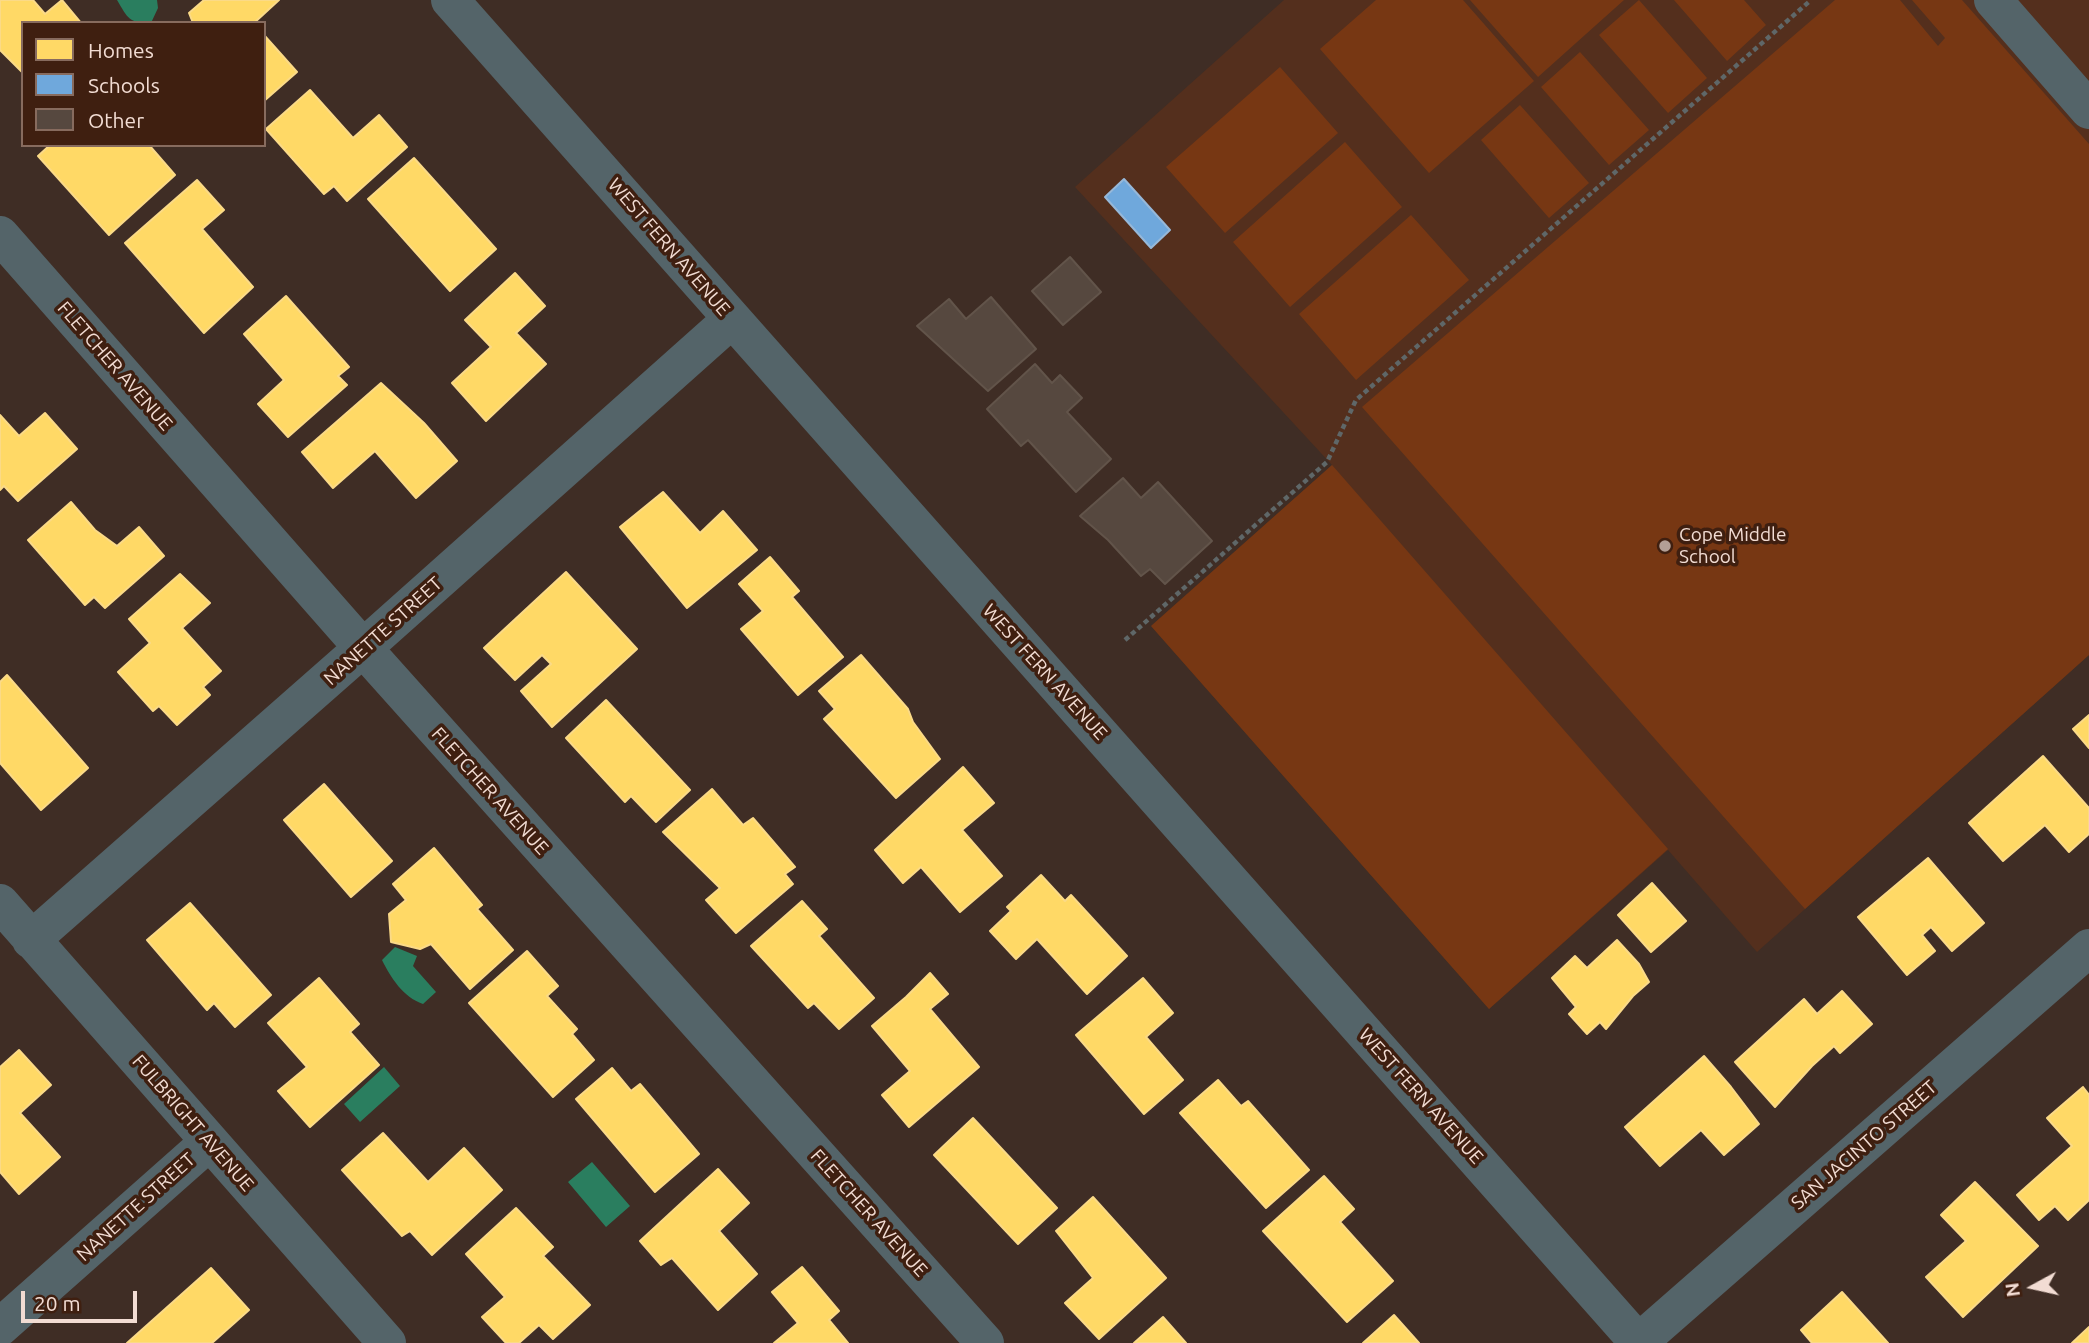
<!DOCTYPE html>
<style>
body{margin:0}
#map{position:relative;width:2089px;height:1343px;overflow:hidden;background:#3f2d25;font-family:Ubuntu,sans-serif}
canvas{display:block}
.legend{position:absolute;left:21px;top:21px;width:245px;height:126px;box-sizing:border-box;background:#3f1f10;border:2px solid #876b5e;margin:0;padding:9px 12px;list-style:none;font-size:21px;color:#f2dcd3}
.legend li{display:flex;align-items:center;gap:14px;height:35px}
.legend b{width:35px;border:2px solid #876b5e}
.north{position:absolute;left:1998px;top:1252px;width:70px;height:70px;-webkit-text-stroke:5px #3f1f10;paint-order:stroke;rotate:262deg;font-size:19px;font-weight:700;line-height:28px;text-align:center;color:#f2dcd3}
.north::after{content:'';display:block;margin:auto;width:24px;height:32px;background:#f2dcd3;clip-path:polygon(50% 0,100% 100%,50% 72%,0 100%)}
.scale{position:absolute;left:21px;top:1291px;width:116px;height:32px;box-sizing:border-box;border:4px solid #f2dcd3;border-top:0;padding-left:9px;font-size:21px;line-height:24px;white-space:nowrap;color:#f2dcd3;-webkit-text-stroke:5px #3f1f10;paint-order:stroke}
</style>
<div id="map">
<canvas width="2089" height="1343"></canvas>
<ul class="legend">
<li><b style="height:19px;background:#ffd966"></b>Homes</li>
<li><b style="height:19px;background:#6fa8dc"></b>Schools</li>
<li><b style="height:19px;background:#56483f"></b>Other</li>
</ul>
<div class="north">N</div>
<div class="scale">20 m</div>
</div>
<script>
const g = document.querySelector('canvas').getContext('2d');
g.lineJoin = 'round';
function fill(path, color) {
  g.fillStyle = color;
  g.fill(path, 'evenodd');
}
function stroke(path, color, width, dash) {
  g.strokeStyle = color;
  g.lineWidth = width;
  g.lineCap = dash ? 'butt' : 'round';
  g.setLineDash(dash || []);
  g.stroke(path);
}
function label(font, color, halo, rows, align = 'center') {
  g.font = font + ' Ubuntu,sans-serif';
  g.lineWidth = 7;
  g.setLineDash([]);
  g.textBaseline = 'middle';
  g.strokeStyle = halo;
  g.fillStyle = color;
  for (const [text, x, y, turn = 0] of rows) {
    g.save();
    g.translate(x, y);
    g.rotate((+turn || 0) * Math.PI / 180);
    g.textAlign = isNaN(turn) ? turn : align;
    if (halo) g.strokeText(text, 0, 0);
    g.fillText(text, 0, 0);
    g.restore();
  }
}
fill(new Path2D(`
 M 1284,0 L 2089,0 L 2089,655 L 1757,952 L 1668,850 L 1489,1009 L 1151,626 L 1332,465 L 1075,187 Z`), '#542f1d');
fill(new Path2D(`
 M 1376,0 L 1463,0 L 1534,81 L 1429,173 L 1320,49 Z
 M 1470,0 L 1624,0 L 1538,77 Z
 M 1639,0 L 1707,78 L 1668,113 L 1599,35 Z
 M 1674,0 L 1744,0 L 1766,25 L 1727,61 Z
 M 1835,0 L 1900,0 L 1938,46 L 1945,38 L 1912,0 L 1962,0 L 2089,144 L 2089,655 L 1805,909 L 1362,407 Z
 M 1580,52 L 1649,130 L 1609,165 L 1541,87 Z
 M 1280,67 L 1338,133 L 1225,233 L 1166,167 Z
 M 1520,105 L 1589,183 L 1549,218 L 1481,140 Z
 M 1345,142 L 1402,207 L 1290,307 L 1233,242 Z
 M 1411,215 L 1469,280 L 1356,380 L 1299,314 Z
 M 1332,465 L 1668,849 L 1489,1009 L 1151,626 Z`), '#773713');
fill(new Path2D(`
 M 117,0 L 157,0 L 158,8 L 151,23 C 128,23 128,18 117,0 Z
 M 395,947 L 417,956 L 413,966 L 436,992 L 423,1004 C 403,997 391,978 382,960 Z
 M 384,1067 L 400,1086 L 360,1122 L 344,1104 Z
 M 592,1162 L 630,1206 L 606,1227 L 568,1182 Z`), '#2a7e5f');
const homes = new Path2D(`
 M 0,0 L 33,0 L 45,14 L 62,0 L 81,23 L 23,23 L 23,73 L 0,50 Z
 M 204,0 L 279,0 L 254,23 L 193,23 L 189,13 Z
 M 264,35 L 297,72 L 264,101 Z
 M 310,90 L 353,138 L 379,115 L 407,147 L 347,201 L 334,186 L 324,194 L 266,129 Z
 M 50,145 L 149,145 L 175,175 L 109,235 L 38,156 Z
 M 414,158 L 496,249 L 450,291 L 368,199 Z
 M 197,180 L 224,210 L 202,229 L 253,287 L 204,333 L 125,243 Z
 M 515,273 L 545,306 L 516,333 L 546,364 L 486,421 L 452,383 L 491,347 L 465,320 Z
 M 286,296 L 349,367 L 338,376 L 347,385 L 288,437 L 258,404 L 284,380 L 244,334 Z
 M 381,383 L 424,423 L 457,461 L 416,498 L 375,451 L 333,488 L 302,452 Z
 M 45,413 L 77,449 L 18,501 L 4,486 L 0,490 L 0,415 L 19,436 Z
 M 663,492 L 700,533 L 723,511 L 757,550 L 687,608 L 620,527 Z
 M 71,502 L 95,530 L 117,546 L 139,527 L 164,556 L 105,608 L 94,597 L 85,605 L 28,540 Z
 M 770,557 L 799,591 L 792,597 L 843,657 L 798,695 L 741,629 L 763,611 L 739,584 Z
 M 566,572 L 637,649 L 552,727 L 521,691 L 551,664 L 542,655 L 515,680 L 484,648 Z
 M 180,574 L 210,603 L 182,628 L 221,671 L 203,687 L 210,695 L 177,725 L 159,706 L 153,711 L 118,672 L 150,643 L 129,619 Z
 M 861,655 L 908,709 L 913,722 L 940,759 L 896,798 L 824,719 L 835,709 L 819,691 Z
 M 7,675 L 88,768 L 41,810 L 0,763 L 0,682 Z
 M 606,700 L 690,790 L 656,822 L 631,796 L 625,802 L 566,738 Z
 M 2089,715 L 2089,748 L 2073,729 Z
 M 2043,756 L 2089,808 L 2089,834 L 2069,852 L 2045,825 L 2003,861 L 1969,823 Z
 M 963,767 L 994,803 L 962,830 L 1002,876 L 960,912 L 921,867 L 903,883 L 875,850 Z
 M 324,784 L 392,861 L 351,897 L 284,820 Z
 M 712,789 L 743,825 L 753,818 L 795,867 L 785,874 L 793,884 L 736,933 L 706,900 L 720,888 L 663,832 Z
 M 434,848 L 482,905 L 477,909 L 513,950 L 470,989 L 431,944 L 420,949 L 391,942 L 389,914 L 406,900 L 393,884 Z
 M 1928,858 L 1984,923 L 1952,951 L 1931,927 L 1922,935 L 1935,951 L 1907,975 L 1858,917 Z
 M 1041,875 L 1065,901 L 1071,895 L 1127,956 L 1087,994 L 1037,939 L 1016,959 L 990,931 L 1011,911 L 1007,907 Z
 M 1652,883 L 1686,921 L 1651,952 L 1618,915 Z
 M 802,901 L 827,929 L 819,936 L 874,998 L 839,1029 L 814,1003 L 808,1008 L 751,946 Z
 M 190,903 L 271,995 L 235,1027 L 214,1003 L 207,1010 L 147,940 Z
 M 1617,940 L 1639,964 L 1649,982 L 1633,996 L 1606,1029 L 1600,1022 L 1587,1034 L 1569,1014 L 1576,1007 L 1552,978 L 1575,956 L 1587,968 Z
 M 527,951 L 558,986 L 547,996 L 577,1029 L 572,1034 L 594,1060 L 553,1097 L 469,1003 Z
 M 930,973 L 948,994 L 930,1009 L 979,1067 L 909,1127 L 882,1095 L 910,1071 L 872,1026 L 906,997 Z
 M 319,978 L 359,1024 L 350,1032 L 379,1065 L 310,1127 L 278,1091 L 307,1067 L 268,1023 Z
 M 1143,978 L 1173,1013 L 1146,1037 L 1183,1080 L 1144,1114 L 1076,1035 Z
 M 1842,991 L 1872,1024 L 1840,1053 L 1834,1046 L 1812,1066 L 1775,1107 L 1735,1062 L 1804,999 L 1817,1014 Z
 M 19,1050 L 51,1085 L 20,1113 L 60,1157 L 19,1194 L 0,1172 L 0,1067 Z
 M 1704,1056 L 1731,1087 L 1759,1124 L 1724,1155 L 1701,1130 L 1660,1166 L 1625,1127 Z
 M 612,1068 L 631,1091 L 640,1084 L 699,1154 L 655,1192 L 576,1099 Z
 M 1218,1080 L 1241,1106 L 1248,1101 L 1309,1170 L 1266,1208 L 1180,1113 Z
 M 2083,1087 L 2089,1095 L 2089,1200 L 2068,1220 L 2055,1206 L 2039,1220 L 2017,1195 L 2072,1146 L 2047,1118 Z
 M 973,1118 L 1057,1208 L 1018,1244 L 934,1155 Z
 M 383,1133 L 428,1182 L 464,1148 L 502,1190 L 432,1255 L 410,1231 L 402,1236 L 342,1170 Z
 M 718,1169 L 749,1203 L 719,1231 L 757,1274 L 718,1310 L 672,1258 L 661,1265 L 640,1241 Z
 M 1324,1176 L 1354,1209 L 1340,1222 L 1393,1281 L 1347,1322 L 1263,1231 Z
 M 1975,1182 L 2038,1246 L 1963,1317 L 1926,1277 L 1966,1241 L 1941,1215 Z
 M 1093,1197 L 1166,1278 L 1099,1339 L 1065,1303 L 1093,1278 L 1056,1231 Z
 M 516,1208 L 553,1247 L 543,1256 L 590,1305 L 553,1339 L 539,1325 L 519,1343 L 506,1343 L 482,1317 L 505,1297 L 466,1254 Z
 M 802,1267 L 839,1311 L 829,1320 L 848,1343 L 774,1343 L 798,1323 L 772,1292 Z
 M 211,1268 L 249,1310 L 212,1343 L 127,1343 Z
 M 1842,1292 L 1888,1343 L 1812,1343 L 1801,1330 Z
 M 1394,1315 L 1419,1343 L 1363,1343 Z
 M 1163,1317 L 1186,1343 L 1134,1343 Z
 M 2089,1327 L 2089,1343 L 2072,1343 Z`);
fill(homes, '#ffd966');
stroke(homes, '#fbda87', 2);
const schools = new Path2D(`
 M 1124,179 L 1170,230 L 1151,248 L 1105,197 Z`);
fill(schools, '#6fa8dc');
stroke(schools, '#96b8d9', 2);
const building = new Path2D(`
 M 1070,257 L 1101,292 L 1063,325 L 1032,291 Z
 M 991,297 L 1036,349 L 988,391 L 917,326 L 949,299 L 966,319 Z
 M 1035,364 L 1052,383 L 1060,375 L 1082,398 L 1067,412 L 1111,459 L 1076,492 L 1028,440 L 1021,446 L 987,409 Z
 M 1123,478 L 1141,498 L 1158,482 L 1212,541 L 1165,584 L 1150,569 L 1141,576 L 1108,540 L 1080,516 Z`);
fill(building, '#56483f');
stroke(building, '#62544a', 2);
stroke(new Path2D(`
 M 1125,640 L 1327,462 L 1356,400 L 1811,0`), '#5f6768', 4.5, [5, 3.5]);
stroke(new Path2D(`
 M 450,0 L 1639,1343
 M 1993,0 L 2089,110
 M 0,235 L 363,648 L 985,1343
 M 0,903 L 387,1343
 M 31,940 L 363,648 L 732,319
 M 0,1327 L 209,1142
 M 1639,1342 L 2089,948`), '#546469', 38);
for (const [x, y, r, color] of [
 [1665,546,7,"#b39f96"]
]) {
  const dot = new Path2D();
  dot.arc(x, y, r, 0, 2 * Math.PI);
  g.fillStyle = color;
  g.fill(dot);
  stroke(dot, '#3f1f10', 2.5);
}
label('19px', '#f2dcd3', '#3f1f10', [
 ["WEST FERN AVENUE",669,247,49],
 ["FLETCHER AVENUE",115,366,49],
 ["NANETTE STREET",383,631,-42],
 ["WEST FERN AVENUE",1045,672,48],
 ["FLETCHER AVENUE",490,791,48],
 ["WEST FERN AVENUE",1421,1096,48],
 ["FULBRIGHT AVENUE",193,1123,49],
 ["SAN JACINTO STREET",1864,1145,-41],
 ["NANETTE STREET",136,1207,-42],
 ["FLETCHER AVENUE",869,1213,48]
]);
label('19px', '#f2dcd3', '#3f1f10', [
 ["Cope Middle",1679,535],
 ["School",1679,557]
], 'left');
</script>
